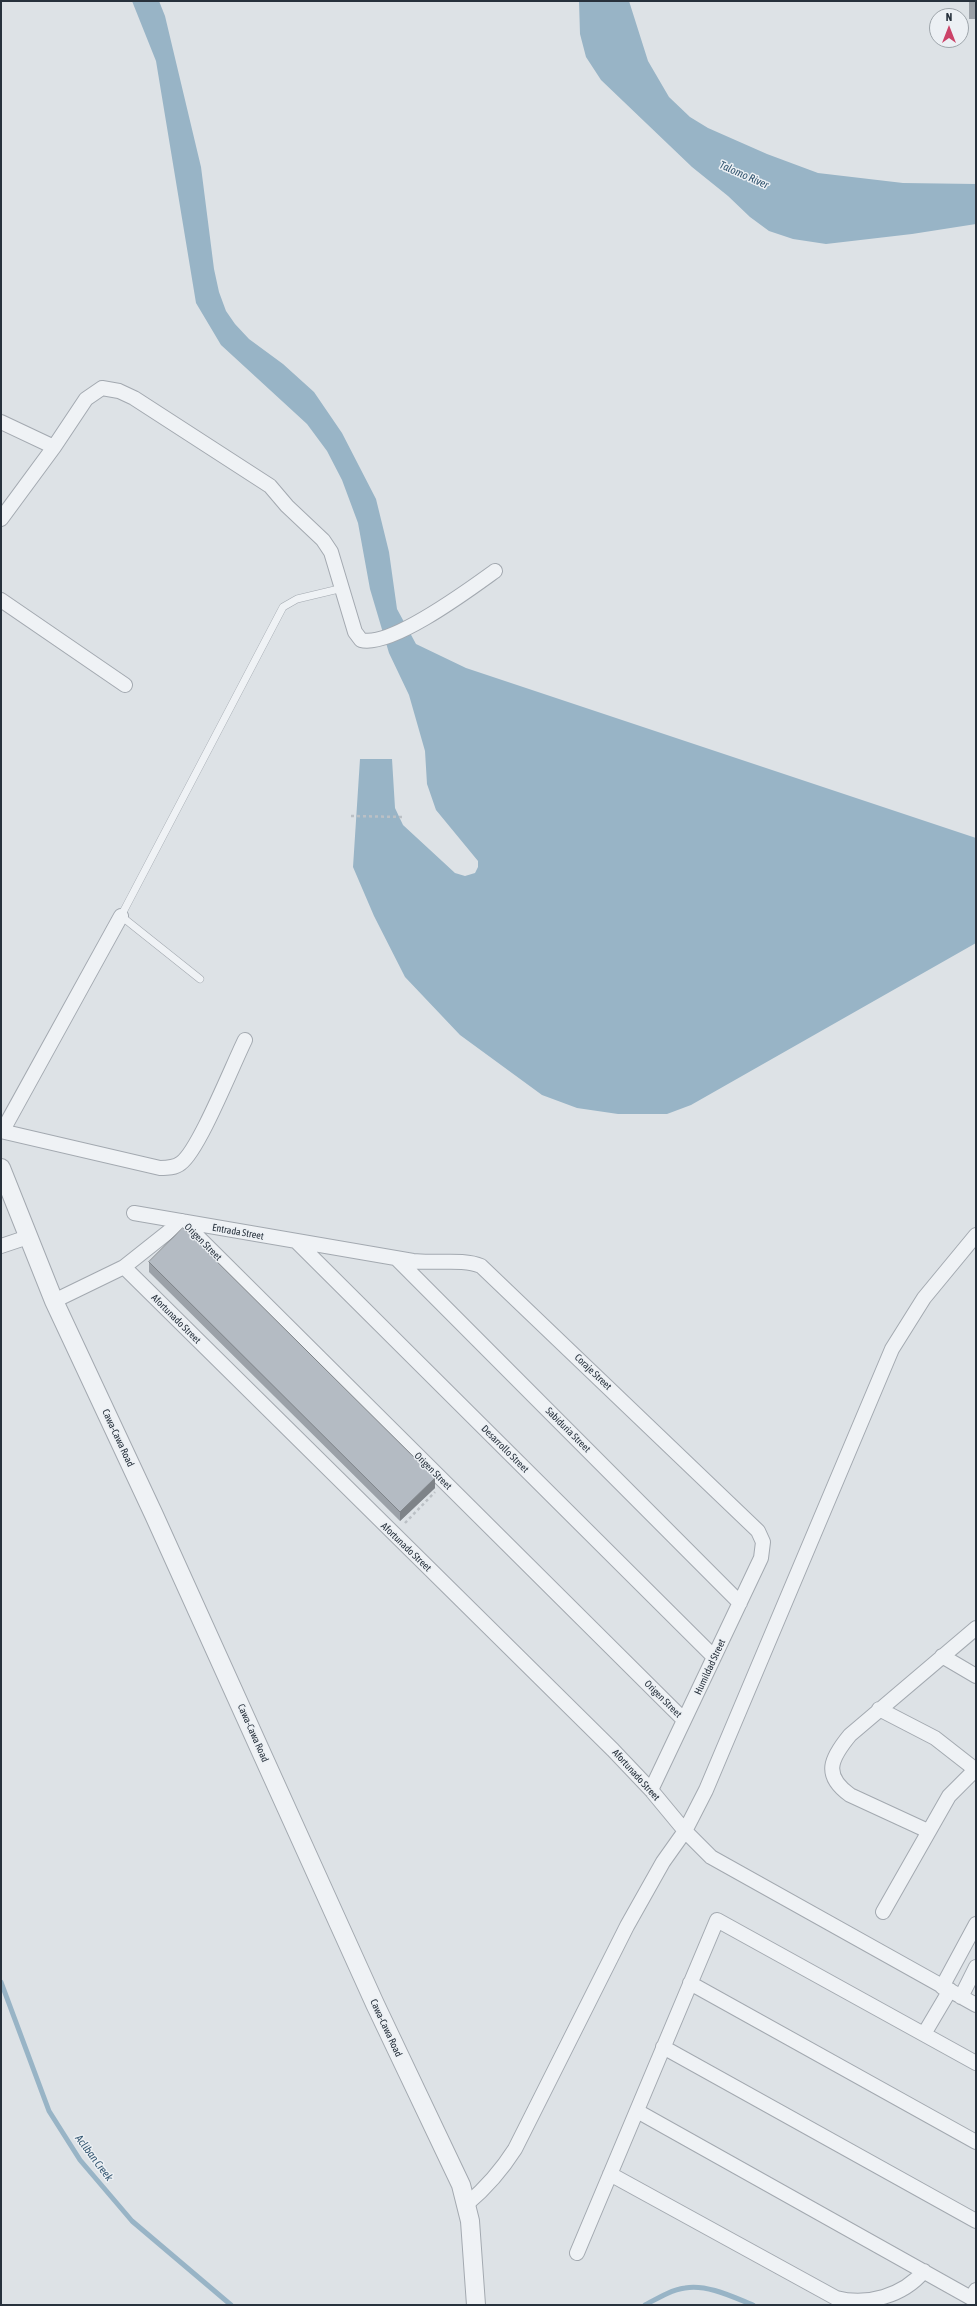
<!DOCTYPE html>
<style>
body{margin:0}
#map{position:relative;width:977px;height:2306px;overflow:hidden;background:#dde2e6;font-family:"Asap Condensed",sans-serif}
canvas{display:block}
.frame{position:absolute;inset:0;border:2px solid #27313c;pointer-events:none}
.north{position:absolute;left:929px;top:8px;width:40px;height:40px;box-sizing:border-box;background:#ecf0f4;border:1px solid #9da4aa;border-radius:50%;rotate:0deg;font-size:11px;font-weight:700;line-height:16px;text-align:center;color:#27313c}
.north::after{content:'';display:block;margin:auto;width:14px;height:18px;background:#cb4268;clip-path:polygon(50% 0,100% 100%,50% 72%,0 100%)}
</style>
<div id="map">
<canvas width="977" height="2306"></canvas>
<div class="frame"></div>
<div class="north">N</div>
</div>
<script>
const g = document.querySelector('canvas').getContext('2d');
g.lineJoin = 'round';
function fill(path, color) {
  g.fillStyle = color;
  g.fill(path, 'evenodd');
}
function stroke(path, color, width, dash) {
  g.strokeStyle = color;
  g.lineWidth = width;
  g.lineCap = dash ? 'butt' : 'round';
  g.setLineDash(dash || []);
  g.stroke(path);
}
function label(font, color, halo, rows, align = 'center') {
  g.font = font + ' "Asap Condensed",sans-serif';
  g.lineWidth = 3;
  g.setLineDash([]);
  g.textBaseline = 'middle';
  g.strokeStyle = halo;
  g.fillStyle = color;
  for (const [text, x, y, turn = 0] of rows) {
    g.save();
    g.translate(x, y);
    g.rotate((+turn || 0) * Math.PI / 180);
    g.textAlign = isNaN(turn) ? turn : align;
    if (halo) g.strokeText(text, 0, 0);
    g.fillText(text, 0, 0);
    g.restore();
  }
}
fill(new Path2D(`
 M 132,1 L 159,1 L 165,16 L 201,167 L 214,269 L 219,292 L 226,311 L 235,324 L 249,339 L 283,364 L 314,392 L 342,433 L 376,499 L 389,552 L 397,609 L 416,644 L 466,668 L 976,838 L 976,943 L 691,1105 L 667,1114 L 618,1114 L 577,1108 L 542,1095 L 460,1035 L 405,977 L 374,916 L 353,867 L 360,759 L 392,759 L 395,808 L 403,825 L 455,873 L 465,876 L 475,873 L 478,867 L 478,861 L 436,810 L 427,784 L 425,751 L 409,695 L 389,653 L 370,589 L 358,523 L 342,480 L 327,451 L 307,424 L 221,345 L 196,303 L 156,61 Z
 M 579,1 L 629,1 L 648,61 L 669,97 L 690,117 L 708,128 L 767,154 L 818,173 L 903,183 L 976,184 L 976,224 L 912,234 L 826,244 L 793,239 L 769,231 L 750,217 L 728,196 L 692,167 L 601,80 L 586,57 L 580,34 Z`), '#98b4c6');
stroke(new Path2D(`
 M 1,1982 L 49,2111 L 80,2160 L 132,2221 L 231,2305
 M 645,2305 C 658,2298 671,2290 685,2288 C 707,2284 733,2297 753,2305`), '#98b4c6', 5);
const service = new Path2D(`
 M 200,979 L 121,916 L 283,607 L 297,599 L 343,588`);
const minor = new Path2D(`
 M 1,422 L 54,447
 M 1,519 L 54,447 L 86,399 L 102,388 L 119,391 L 134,398 L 270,486 L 287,506 L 323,540 L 331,552 L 355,632 L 361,640 C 391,648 470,589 495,571
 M 1,600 L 125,685
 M 3,1130 L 121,916
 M 1,1131 L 160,1168 C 167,1168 175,1168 181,1163 C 199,1150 233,1064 245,1040
 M 134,1213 L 413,1261 C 434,1264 463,1258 481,1266 L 758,1531 L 763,1542 L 761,1558 L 651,1790
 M 182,1221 L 684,1720
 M 296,1241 L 714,1657
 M 1,1246 L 28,1237
 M 396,1258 L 740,1603
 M 124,1267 L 613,1750 L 651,1790 L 685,1831 L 711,1857 L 976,2005
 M 54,1301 L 124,1267 L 182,1221
 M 942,1656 L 976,1676
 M 879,1709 L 935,1738 L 976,1770
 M 928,1831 L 850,1795 C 822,1775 831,1758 850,1735 L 976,1628
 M 883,1912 L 949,1796 L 976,1769
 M 690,1983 L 976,2142
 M 942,1987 L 976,1924
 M 961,1997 L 976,1967
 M 924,2034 L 950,1990
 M 663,2047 L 976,2221
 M 637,2111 L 971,2298 L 976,2290
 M 610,2174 L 836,2298 C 867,2306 903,2296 924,2271
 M 467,2204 C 487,2187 501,2171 515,2149 L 627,1926 L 663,1862 L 685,1831 L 706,1790 L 892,1349 L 924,1298 L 976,1235
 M 577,2253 L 717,1920 L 976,2063`);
const tertiary = new Path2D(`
 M 1,1168 L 54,1301 L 154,1515 L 375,2004 L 461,2185 L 470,2221 L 476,2305`);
stroke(service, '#a3a9b0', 8);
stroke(minor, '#a3a9b0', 16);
stroke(tertiary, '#a3a9b0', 20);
stroke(new Path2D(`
 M 351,816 L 403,817
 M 405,1523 L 435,1492`), '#bbc0c5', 2.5, [3, 3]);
stroke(service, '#eff2f5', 7);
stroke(minor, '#eff2f5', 14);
stroke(tertiary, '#eff2f5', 18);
fill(new Path2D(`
 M 969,1 L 976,1 L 976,19 L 969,19 Z
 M 149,1262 L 435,1488 L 400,1521 L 149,1272 Z`), '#9ba1a8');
fill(new Path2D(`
 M 435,1478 L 435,1488 L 400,1521 L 400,1512 Z`), '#7e8388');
const building = new Path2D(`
 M 183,1228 L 435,1478 L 400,1512 L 149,1262 Z`);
fill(building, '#b4bbc3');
stroke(building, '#7e8388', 1);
label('10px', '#27313c', '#ecf0f4', [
 ["Entrada Street",238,1232,10],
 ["Origen Street",203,1242,45],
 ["Afortunado Street",176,1319,45],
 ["Coraje Street",593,1372,44],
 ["Sabiduria Street",568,1430,45],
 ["Cawa-Cawa Road",118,1438,65],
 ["Desarrollo Street",505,1449,45],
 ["Origen Street",433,1471,45],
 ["Afortunado Street",406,1547,44],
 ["Humildad Street",710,1667,-65],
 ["Origen Street",663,1699,45],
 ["Cawa-Cawa Road",253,1733,66],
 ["Afortunado Street",636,1775,48],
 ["Cawa-Cawa Road",386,2028,65]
]);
label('italic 11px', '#32556f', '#ecf0f4', [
 ["Talomo River",744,175,24],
 ["Acliban Creek",94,2158,53]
]);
</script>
